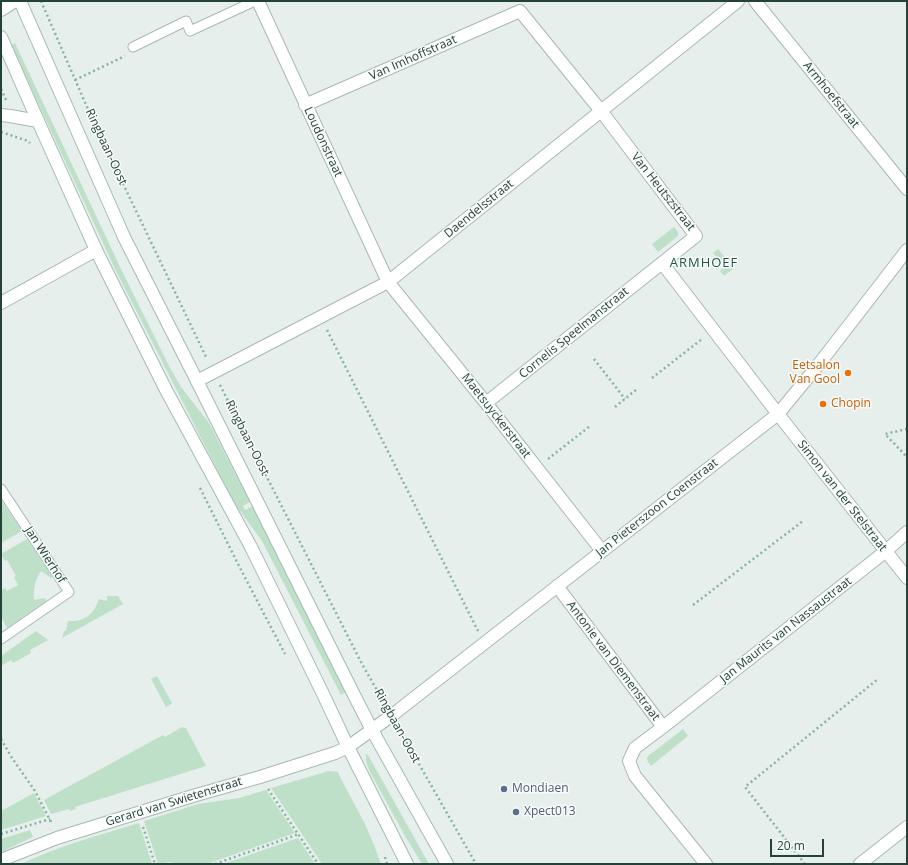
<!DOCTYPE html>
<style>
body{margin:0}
#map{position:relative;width:908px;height:865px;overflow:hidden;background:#e6efeb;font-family:"Open Sans",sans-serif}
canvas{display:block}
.frame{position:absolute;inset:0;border:2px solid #24423a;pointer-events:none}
.scale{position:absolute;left:770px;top:839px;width:54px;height:18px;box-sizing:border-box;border:2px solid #24423a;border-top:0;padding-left:5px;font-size:12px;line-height:14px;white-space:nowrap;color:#24423a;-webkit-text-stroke:3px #f7fbf9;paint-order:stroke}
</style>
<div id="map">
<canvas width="908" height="865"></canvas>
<div class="frame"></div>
<div class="scale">20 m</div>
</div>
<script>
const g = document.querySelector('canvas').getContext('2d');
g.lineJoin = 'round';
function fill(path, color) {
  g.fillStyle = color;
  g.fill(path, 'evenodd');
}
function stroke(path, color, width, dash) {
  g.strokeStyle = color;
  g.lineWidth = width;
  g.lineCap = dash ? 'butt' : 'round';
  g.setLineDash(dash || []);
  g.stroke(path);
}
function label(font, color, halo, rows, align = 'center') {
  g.font = font + ' "Open Sans",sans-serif';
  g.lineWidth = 3;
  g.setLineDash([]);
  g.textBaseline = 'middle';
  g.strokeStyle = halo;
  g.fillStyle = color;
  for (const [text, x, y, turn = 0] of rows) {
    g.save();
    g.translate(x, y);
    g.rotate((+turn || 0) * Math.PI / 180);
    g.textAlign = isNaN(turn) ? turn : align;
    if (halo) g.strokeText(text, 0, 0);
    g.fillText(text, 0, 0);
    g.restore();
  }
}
fill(new Path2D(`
 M 15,43 L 121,269 L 170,368 L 181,387 L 209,423 L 250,502 L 243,506 L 245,510 L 252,506 L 346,692 L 341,695 L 262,541 L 237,507 L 228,491 L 116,271 L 11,45 Z
 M 674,227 L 678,232 L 678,236 L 658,252 L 652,244 Z
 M 718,249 L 734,268 L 724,276 L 720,271 L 724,267 L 713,253 Z
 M 1,500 L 22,531 L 1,543 Z
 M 27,539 L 52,576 L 51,578 L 41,571 C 35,580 33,589 34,600 L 45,598 L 46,601 L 7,628 L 1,616 L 1,590 L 5,588 L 7,591 L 18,585 L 14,577 L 16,576 L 7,560 L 5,561 L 1,554 Z
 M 107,596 L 118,596 L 123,604 L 62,638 L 64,631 L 66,631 L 68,621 C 84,622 94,615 99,599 L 107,601 Z
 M 36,631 L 48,640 L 30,650 L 31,653 L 13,663 L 11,660 L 1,666 L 1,656 Z
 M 157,676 L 172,703 L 170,705 L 166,707 L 151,679 Z
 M 182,727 L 186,728 L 206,766 L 75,807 L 76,809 L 70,811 L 69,809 L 51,814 L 44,800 L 163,735 L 165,737 Z
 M 683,729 L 688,736 L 651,766 C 648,762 646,760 648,756 Z
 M 366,754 L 368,755 L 429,864 L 422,864 L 405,836 L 370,772 C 368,767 365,760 366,754 Z
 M 329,771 L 338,772 L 339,775 L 365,824 L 374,845 L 381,864 L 322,864 L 271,788 Z
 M 266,790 L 295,833 L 207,864 L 180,864 L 169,862 L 158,864 L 144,821 L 198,804 L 239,798 Z
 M 34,793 L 46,816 L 1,830 L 1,811 Z
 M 139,823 L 152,864 L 21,864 C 59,846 99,835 139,823 Z
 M 30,830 L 33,837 L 1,852 L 1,839 Z
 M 298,838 L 315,864 L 223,864 Z`), '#bfe0c8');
const service = new Path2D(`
 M 133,47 L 186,21 L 190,31 L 255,1
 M 1,489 L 69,592 L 1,639`);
const minor = new Path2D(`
 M 258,1 L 388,282 L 486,403 L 602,551
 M 755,1 L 907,189
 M 520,11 L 601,111 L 696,236 L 662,263 L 778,414 L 907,578
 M 305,105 L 520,11
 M 1,303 L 96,250
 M 197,381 L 388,282 L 738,1
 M 486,403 L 662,263
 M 557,586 L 663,727 L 635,748 L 629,761 L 635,776 L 706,864
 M 663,727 L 886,551 L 907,532
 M 1,860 L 57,838 L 196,795 L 260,777 L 335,753 L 348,747 L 391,716 L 778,414 L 819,364 L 907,250
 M 860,864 L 907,827`);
const tertiary = new Path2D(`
 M 1,10 L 15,1
 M 1,115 L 10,116 L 38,121`);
const secondary = new Path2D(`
 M 20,1 L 124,237 L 197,381 L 354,695 L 372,730 L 447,864
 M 1,37 L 38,121 L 96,250 L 166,390 L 251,547 L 324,696 L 348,747 L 407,864`);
stroke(service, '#a8b8b2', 11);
stroke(minor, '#a8b8b2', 14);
stroke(tertiary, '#a8b8b2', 14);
stroke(secondary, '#a4bbb3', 14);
stroke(new Path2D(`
 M 41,1 L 93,121 L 207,359
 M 75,80 L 125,56
 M 1,89 L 7,102
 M 1,132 L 28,141 L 30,143
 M 327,330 L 478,631
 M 594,359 L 625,399
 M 652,378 L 702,339
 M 220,385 L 362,664 L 385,704
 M 615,407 L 637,389
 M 907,429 L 885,434 L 907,457
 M 548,459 L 590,426
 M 200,488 L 239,566 L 285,654
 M 693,605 L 803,521
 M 399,729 L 476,864
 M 1,739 L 12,758 L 35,791 L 52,824
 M 268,789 L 318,864
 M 143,827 L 155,864
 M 1,834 L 50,819
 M 385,857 L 387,864
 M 215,864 L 299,834
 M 805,864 L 745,787 L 878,679`), '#86b3a5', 2.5, [2, 3]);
stroke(service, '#fff', 9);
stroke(minor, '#fff', 12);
stroke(tertiary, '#fff', 12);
stroke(secondary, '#fff', 12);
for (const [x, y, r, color] of [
 [848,373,4,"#e8710a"],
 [823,404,4,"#e8710a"],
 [504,789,4,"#5c6f8a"],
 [516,812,4,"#5c6f8a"]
]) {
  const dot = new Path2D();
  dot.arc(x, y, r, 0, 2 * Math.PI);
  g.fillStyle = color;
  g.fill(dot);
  stroke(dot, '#f7fbf9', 1.5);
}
label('12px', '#24423a', '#f7fbf9', [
 ["Van Imhoffstraat",413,58,-24],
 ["Armhoefstraat",831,95,51],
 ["Loudonstraat",323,142,65],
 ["Ringbaan-Oost",106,147,65],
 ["Van Heutszstraat",663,192,52],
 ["Daendelsstraat",479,209,-39],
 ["Cornelis Speelmanstraat",574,333,-39],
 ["Maetsuyckerstraat",496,416,52],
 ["Ringbaan-Oost",247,438,63],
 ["Simon van der Stelstraat",842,496,52],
 ["Jan Pieterszoon Coenstraat",657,508,-38],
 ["Jan Wierhof",45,555,57],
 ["Jan Maurits van Nassaustraat",786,630,-38],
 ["Antonie van Diemenstraat",613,661,53],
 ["Ringbaan-Oost",397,726,61],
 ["Gerard van Swietenstraat",174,802,-17]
]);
label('12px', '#c56008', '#f7fbf9', [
 ["Eetsalon",840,366],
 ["Van Gool",840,380],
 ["Chopin",831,404,"left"]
], 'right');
label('12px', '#4e5e75', '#f7fbf9', [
 ["Mondiaen",512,789],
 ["Xpect013",524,812]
], 'left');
g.letterSpacing = '1px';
label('13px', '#1f5548', '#f7fbf9', [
 ["ARMHOEF",704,263]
]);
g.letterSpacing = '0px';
</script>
